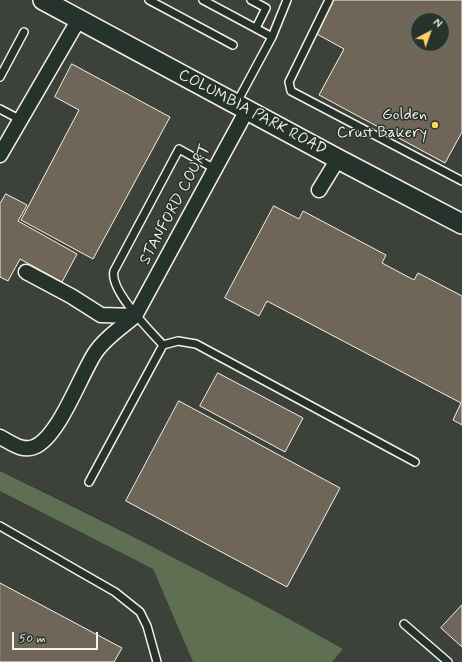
<!DOCTYPE html>
<style>
body{margin:0}
#map{position:relative;width:462px;height:662px;overflow:hidden;background:#26332d;font-family:Mynerve,sans-serif}
canvas{display:block}
.north{position:absolute;left:410px;top:12px;width:40px;height:40px;box-sizing:border-box;background:#26332d;border:1px solid #787f78;border-radius:50%;rotate:41deg;font-size:11px;font-weight:700;line-height:16px;text-align:center;color:#f4f1e8}
.north::after{content:'';display:block;margin:auto;width:14px;height:18px;background:#ffd166;clip-path:polygon(50% 0,100% 100%,50% 72%,0 100%)}
.scale{position:absolute;left:12px;top:632px;width:86px;height:18px;box-sizing:border-box;border:2px solid #f4f1e8;border-top:0;padding-left:5px;font-size:12px;line-height:14px;white-space:nowrap;color:#f4f1e8;-webkit-text-stroke:3px #26332d;paint-order:stroke}
</style>
<div id="map">
<canvas width="462" height="662"></canvas>
<div class="north">N</div>
<div class="scale">50 m</div>
</div>
<script>
const g = document.querySelector('canvas').getContext('2d');
g.lineJoin = 'round';
function fill(path, color) {
  g.fillStyle = color;
  g.fill(path, 'evenodd');
}
function stroke(path, color, width, dash) {
  g.strokeStyle = color;
  g.lineWidth = width;
  g.lineCap = dash ? 'butt' : 'round';
  g.setLineDash(dash || []);
  g.stroke(path);
}
function label(font, color, halo, rows, align = 'center') {
  g.font = font + ' Mynerve,sans-serif';
  g.lineWidth = 3;
  g.setLineDash([]);
  g.textBaseline = 'middle';
  g.strokeStyle = halo;
  g.fillStyle = color;
  for (const [text, x, y, turn = 0] of rows) {
    g.save();
    g.translate(x, y);
    g.rotate((+turn || 0) * Math.PI / 180);
    g.textAlign = isNaN(turn) ? turn : align;
    if (halo) g.strokeText(text, 0, 0);
    g.fillText(text, 0, 0);
    g.restore();
  }
}
fill(new Path2D(`
 M 0,0 L 462,0 L 462,662 L 332,662 L 343,649 L 90,514 L 0,471 ZM 418,20 L 442,20 L 442,44 L 418,44 Z
 M 0,491 L 153,569 L 193,662 L 0,662 Z`), '#3c423a');
fill(new Path2D(`
 M 0,471 C 116,527 231,586 343,649 L 332,662 L 193,662 L 153,569 L 0,491 Z`), '#5f6f51');
const building = new Path2D(`
 M 333,0 L 462,0 L 462,132 L 445,163 L 319,95 L 344,49 L 315,33 ZM 418,20 L 442,20 L 442,44 L 418,44 Z
 M 72,64 L 170,117 L 93,259 L 21,220 L 79,110 L 55,97 Z
 M 6,194 L 27,205 L 18,221 L 77,254 L 62,282 L 20,259 L 8,281 L 0,277 L 0,204 Z
 M 274,206 L 299,219 L 303,211 L 386,255 L 382,263 L 414,280 L 418,273 L 462,296 L 462,425 L 453,420 L 461,403 L 267,301 L 259,316 L 225,298 Z
 M 218,373 L 303,418 L 285,452 L 200,406 Z
 M 179,401 L 340,488 L 287,587 L 126,501 Z
 M 0,583 L 122,648 L 114,662 L 0,662 Z
 M 462,605 L 462,647 L 441,628 Z`);
fill(building, '#6f6558');
stroke(building, '#f4f1e8', 1);
const lane = new Path2D(`
 M 149,0 L 233,45
 M 203,0 L 272,37 L 236,104
 M 251,0 L 266,8 L 256,28
 M 329,0 L 289,82 L 291,91 L 462,181
 M 272,37 L 287,0
 M 0,77 L 24,32
 M 0,109 L 21,120
 M 163,345 L 178,341 L 196,344 L 415,462
 M 89,482 L 163,345 C 151,332 109,290 114,271 L 179,149 L 215,169
 M 0,526 L 115,592 L 140,612 L 147,626 L 157,662
 M 404,624 L 448,662`);
const street = new Path2D(`
 M 0,155 L 79,19
 M 319,190 L 338,159
 M 135,316 L 247,110
 M 0,437 C 10,442 22,452 34,447 C 59,437 80,376 95,353 C 105,338 122,327 135,316 L 101,315 L 71,296 L 26,272`);
const secondary = new Path2D(`
 M 43,0 L 338,159 L 462,224`);
stroke(lane, '#f4f1e8', 10);
stroke(street, '#f4f1e8', 17);
stroke(secondary, '#f4f1e8', 22);
stroke(lane, '#26332d', 7);
stroke(street, '#26332d', 14);
stroke(secondary, '#26332d', 19);
for (const [x, y, r, color] of [
 [435,125,4,"#ffd166"]
]) {
  const dot = new Path2D();
  dot.arc(x, y, r, 0, 2 * Math.PI);
  g.fillStyle = color;
  g.fill(dot);
  stroke(dot, '#26332d', 1.5);
}
label('16px', '#f4f1e8', '#26332d', [
 ["COLUMBIA PARK ROAD",252,113,28],
 ["STANFORD COURT",176,205,-62]
]);
label('16px', '#f4f1e8', '#26332d', [
 ["Golden",427,116],
 ["Crust Bakery",427,134]
], 'right');
</script>
